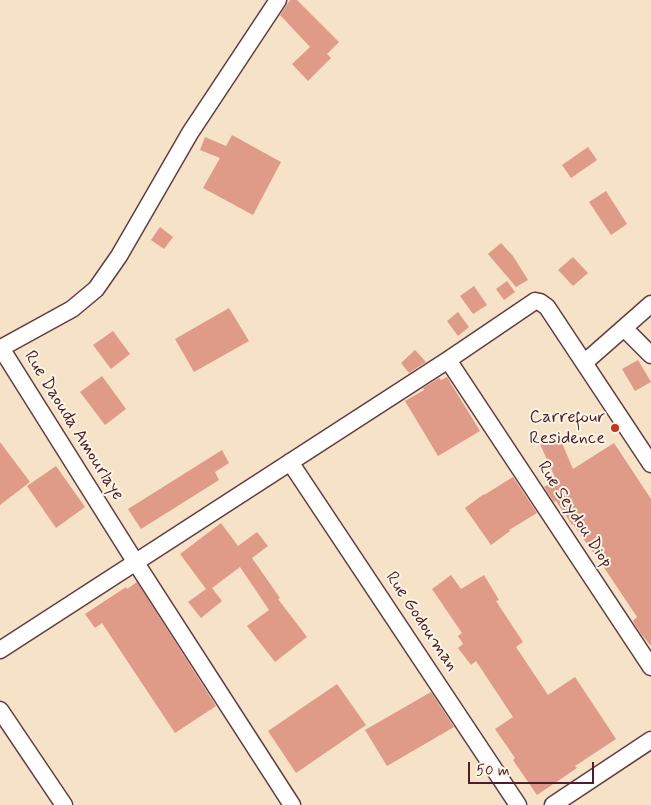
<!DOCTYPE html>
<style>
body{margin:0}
#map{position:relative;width:651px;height:805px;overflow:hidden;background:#f5e2c7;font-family:Mynerve,sans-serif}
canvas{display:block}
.scale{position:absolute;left:468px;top:762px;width:126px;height:22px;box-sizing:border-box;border:2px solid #4a1f2b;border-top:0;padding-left:6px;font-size:15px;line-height:18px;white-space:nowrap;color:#4a1f2b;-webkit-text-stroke:4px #fcf5e5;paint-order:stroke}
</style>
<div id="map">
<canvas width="651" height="805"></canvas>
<div class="scale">50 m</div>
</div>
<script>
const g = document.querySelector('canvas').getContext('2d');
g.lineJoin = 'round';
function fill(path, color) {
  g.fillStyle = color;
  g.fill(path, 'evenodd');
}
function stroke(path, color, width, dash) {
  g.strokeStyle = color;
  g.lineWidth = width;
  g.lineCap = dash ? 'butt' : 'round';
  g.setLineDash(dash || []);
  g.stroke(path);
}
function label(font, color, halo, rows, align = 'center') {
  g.font = font + ' Mynerve,sans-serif';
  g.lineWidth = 4;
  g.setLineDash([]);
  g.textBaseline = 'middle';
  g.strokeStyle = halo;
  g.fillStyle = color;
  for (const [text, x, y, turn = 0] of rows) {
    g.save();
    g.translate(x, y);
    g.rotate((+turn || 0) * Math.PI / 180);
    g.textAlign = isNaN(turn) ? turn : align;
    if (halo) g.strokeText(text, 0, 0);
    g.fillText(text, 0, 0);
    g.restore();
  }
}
fill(new Path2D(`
 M 290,0 L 297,0 L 339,42 L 327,54 L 331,58 L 308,81 L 292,64 L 310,47 L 280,15 Z
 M 232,135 L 281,162 L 253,215 L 203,188 L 220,158 L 200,150 L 205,137 L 226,146 Z
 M 588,147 L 597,160 L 571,178 L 562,165 Z
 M 606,191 L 627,224 L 611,235 L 589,202 Z
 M 160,227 L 173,237 L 164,249 L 151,240 Z
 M 501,243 L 513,256 L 528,280 L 516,287 L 488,254 Z
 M 573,257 L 588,273 L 573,286 L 558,270 Z
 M 507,281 L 515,292 L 504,300 L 496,289 Z
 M 474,286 L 487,305 L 473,314 L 460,296 Z
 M 229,308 L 249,341 L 194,372 L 175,339 Z
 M 458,312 L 469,327 L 458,336 L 447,321 Z
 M 113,331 L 130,354 L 111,369 L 93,345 Z
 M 415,350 L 426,362 L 409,373 L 401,363 Z
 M 638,360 L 651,382 L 635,391 L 622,369 Z
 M 102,376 L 126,409 L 105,425 L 80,392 Z
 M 447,377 L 480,431 L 438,456 L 405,401 L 424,390 L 423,388 L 439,378 L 441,380 Z
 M 559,436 L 573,469 L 614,443 L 651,499 L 651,646 L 641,634 L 633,621 L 637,617 L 605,569 L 573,524 L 572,525 L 556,501 L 554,502 L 544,487 L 556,480 L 540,444 Z
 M 0,442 L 30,482 L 0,505 Z
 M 222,450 L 229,463 L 215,472 L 219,480 L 141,529 L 128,509 Z
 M 56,466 L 85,507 L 56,528 L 27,486 Z
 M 513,477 L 537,513 L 509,530 L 510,531 L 491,545 L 465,508 L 484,494 L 484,495 Z
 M 221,523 L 238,546 L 257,532 L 268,546 L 252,558 L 280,598 L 278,599 L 307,637 L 275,662 L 247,626 L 269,610 L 240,567 L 212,588 L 222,601 L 201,618 L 188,602 L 206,589 L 180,554 Z
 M 451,575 L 461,589 L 484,575 L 499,600 L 496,601 L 523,642 L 516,647 L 548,695 L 575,677 L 616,739 L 575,766 L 577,768 L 537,795 L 513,760 L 515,758 L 495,729 L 513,717 L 476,661 L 471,665 L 458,648 L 463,644 L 458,636 L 462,633 L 432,589 Z
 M 137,582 L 216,706 L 175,733 L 102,623 L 95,628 L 85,614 L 126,587 L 127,589 Z
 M 337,684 L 366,725 L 296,773 L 268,731 Z
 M 431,692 L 454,727 L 387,766 L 365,730 Z`), '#e09b88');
const minor = new Path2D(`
 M 278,0 L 190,133 L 119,256 L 96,289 L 72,309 L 1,348 L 136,563 L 292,805
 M 624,328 L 651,355
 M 448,360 L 651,667
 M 584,363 L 651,304
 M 290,462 L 518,805
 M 0,650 L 448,360 L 535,301 L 540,302 L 547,307 L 651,464
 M 0,710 L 64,805
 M 553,805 L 651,740`);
stroke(minor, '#643c42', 19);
stroke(minor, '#fff', 16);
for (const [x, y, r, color] of [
 [615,428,5,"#c8321e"]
]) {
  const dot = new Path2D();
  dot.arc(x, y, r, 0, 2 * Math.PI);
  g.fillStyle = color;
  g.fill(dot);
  stroke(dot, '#fcf5e5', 2);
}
label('18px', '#4a1f2b', '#fcf5e5', [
 ["Carrefour",605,418],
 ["Residence",605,439]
], 'right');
label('18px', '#4a1f2b', '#fcf5e5', [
 ["Rue Daouda Amourlaye",73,426,58],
 ["Rue Seydou Diop",574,515,57],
 ["Rue Godouman",421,622,56]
]);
</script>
